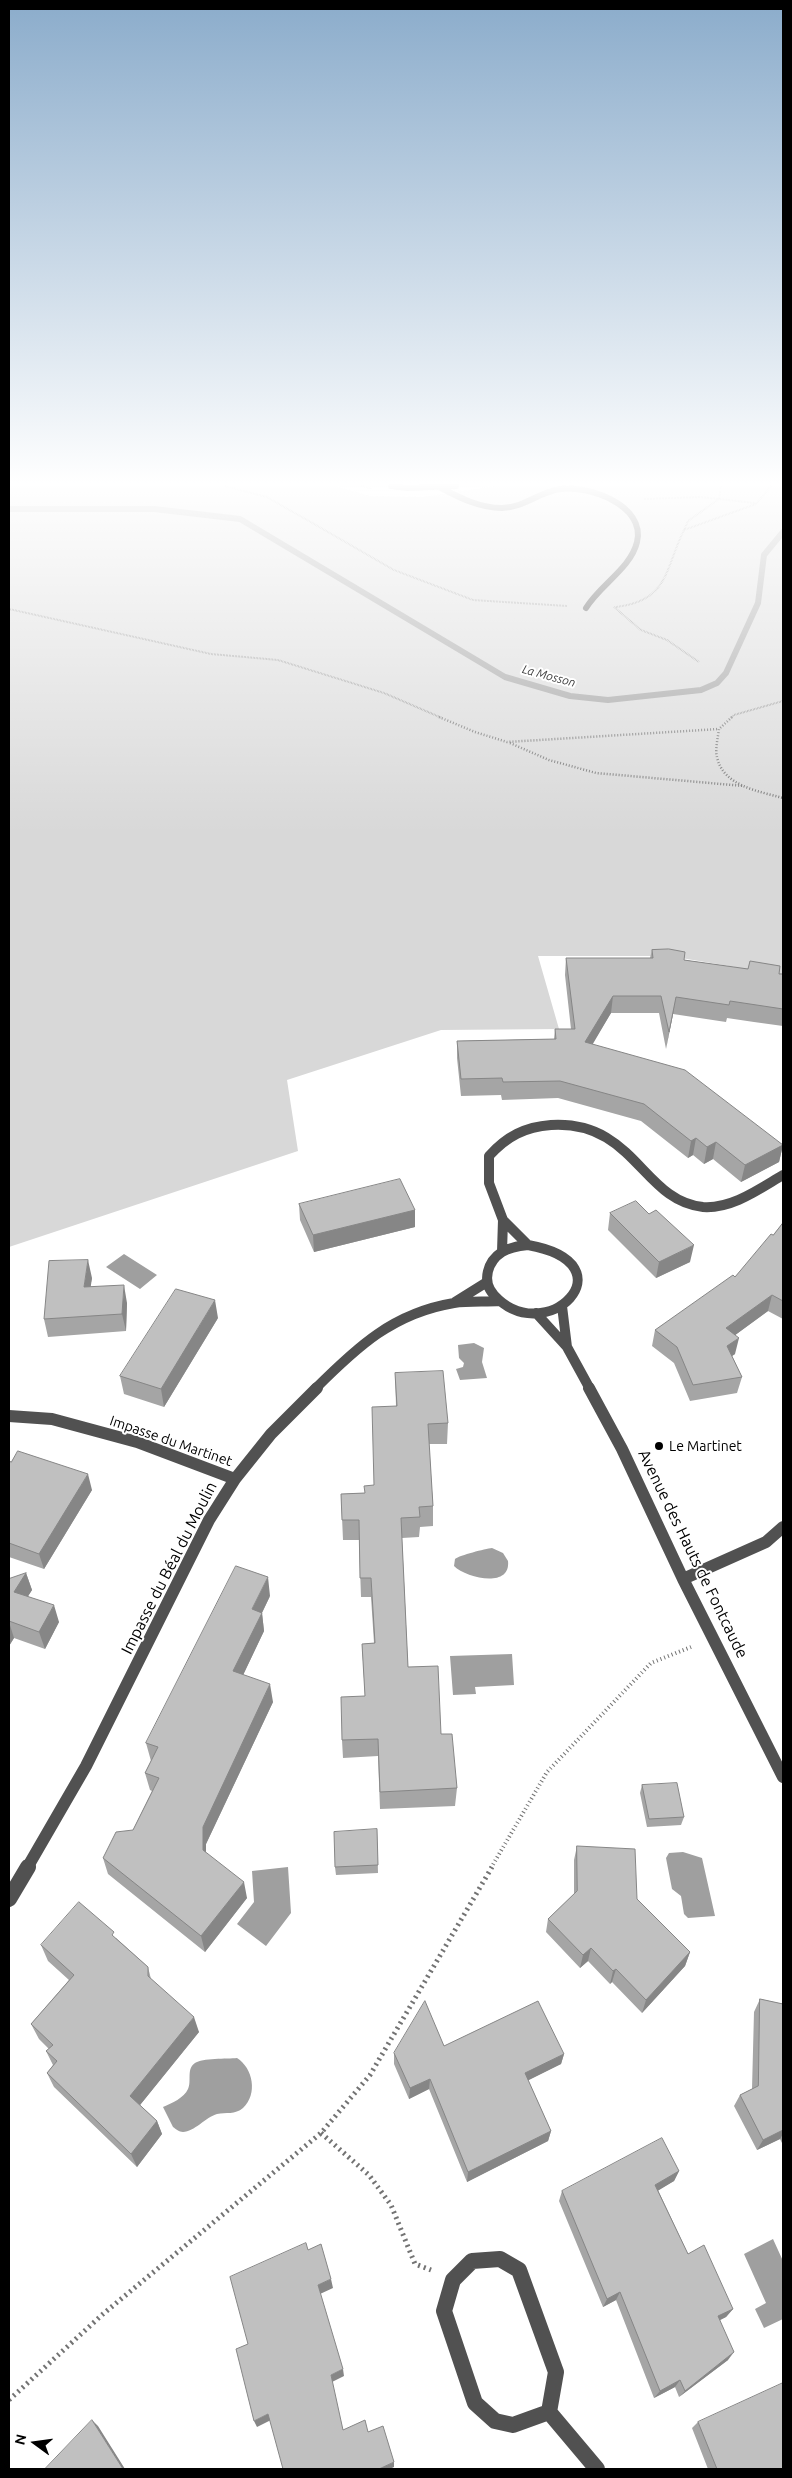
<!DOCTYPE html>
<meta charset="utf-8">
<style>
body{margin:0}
#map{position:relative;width:792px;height:2478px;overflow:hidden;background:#fff;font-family:Ubuntu,sans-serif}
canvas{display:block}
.frame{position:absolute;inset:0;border:10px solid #000;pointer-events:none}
.north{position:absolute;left:10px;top:2418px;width:50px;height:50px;-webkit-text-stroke:4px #fff;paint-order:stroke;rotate:284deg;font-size:14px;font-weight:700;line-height:20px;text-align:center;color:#000}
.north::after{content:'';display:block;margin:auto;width:18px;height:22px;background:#000;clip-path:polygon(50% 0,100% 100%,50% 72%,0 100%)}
</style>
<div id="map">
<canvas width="792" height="2478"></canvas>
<div class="frame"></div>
<div class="north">N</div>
</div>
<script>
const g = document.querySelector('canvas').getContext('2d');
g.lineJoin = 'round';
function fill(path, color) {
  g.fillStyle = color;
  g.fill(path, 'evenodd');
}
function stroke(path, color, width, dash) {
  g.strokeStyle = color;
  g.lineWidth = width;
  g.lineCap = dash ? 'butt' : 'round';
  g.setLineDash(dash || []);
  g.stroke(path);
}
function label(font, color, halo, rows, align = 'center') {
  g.font = font + ' Ubuntu,sans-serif';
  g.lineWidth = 4;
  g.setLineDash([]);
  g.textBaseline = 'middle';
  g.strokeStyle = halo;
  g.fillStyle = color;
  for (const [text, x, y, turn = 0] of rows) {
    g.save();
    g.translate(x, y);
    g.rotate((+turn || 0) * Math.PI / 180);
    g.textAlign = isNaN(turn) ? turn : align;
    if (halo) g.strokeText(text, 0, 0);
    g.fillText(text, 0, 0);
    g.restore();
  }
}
fill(new Path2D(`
 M 9,486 L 336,486 L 370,496 L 423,497 L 494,486 L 783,486 L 783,975 L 669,956 L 538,956 L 559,1029 L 441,1030 L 287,1080 L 298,1151 L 9,1247 Z`), '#d8d8d8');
fill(new Path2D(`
 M 124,1254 L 157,1275 L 140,1289 L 106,1267 Z
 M 474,1343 L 484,1348 L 482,1362 L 487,1378 L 460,1380 L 456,1369 L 463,1367 L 464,1363 L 459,1358 L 458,1345 Z
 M 492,1548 L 503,1553 L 508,1561 C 511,1589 466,1578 454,1566 L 455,1559 C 460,1555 485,1549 492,1548 Z
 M 512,1654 L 514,1685 L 475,1687 L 476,1694 L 453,1695 L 450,1656 Z
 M 683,1852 L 702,1858 L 715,1916 L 688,1918 L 684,1914 L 681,1896 L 672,1889 L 666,1858 L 669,1853 Z
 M 288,1867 L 291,1913 L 266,1946 L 237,1924 L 254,1902 L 252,1871 Z
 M 237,2058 C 253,2068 258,2094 243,2108 C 235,2115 226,2112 217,2114 C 206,2117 194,2132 183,2132 C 179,2132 176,2129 173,2127 L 163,2107 C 172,2103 184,2098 188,2089 C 192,2081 186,2069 195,2063 C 202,2058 227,2059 237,2058 Z
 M 773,2239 L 783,2261 L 783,2319 L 764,2328 L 755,2309 L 766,2303 L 744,2254 Z`), '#9f9f9f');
stroke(new Path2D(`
 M 9,509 L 154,509 L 240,519 L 505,677 L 570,696 L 608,700 L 701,690 L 717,683 L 726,673 L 758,603 L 764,555 L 783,532`), '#9f9f9f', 6);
stroke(new Path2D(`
 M 224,486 L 267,497 L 394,570 L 473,600 L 567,606
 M 360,486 L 372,488
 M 644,499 L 701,497 L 755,503
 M 684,530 L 688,521 L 719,499 L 721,486
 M 614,607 L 641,630 L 667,640 L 699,662
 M 616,607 C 669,600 664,571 684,530 L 756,504 L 771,486
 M 9,609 L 211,654 L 278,660 L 384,693 L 442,718
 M 731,718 L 734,715 L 783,701`), '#737373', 2, [0.5, 1]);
stroke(new Path2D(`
 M 439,717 L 475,732 L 507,742 L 719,729
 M 732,717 L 719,729 C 718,737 715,749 717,757 C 723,786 758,791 783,798
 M 510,743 L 549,760 L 596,773 L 744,786`), '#737373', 2.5, [1, 2]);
stroke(new Path2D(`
 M 491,1868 L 547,1772 L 651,1663 L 691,1647`), '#737373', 4, [1, 3]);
stroke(new Path2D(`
 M 321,2133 L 369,2175 L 391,2205 L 415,2264 L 431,2270
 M 9,2400 L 103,2314 L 321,2133 L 370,2075 L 492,1867`), '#737373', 5, [2, 4]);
stroke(new Path2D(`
 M 441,488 C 460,498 480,508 502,508 C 523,508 539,492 560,489 C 588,485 646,505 637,542 C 631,568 600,585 586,608`), '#515151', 6);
stroke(new Path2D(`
 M 391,486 L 407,488 L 456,486`), '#515151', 6);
stroke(new Path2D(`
 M 503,1220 L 528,1245
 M 528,1245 C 634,1264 545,1351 494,1295 C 481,1281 488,1261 502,1252 C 510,1247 519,1246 528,1245 Z
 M 502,1252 L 503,1220 L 489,1183 L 489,1156 C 507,1136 525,1127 551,1125 C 635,1120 642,1201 703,1207 C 732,1209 759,1189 783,1175
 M 455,1302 L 487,1282
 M 562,1306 L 567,1347
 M 536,1313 L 567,1347 L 590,1389
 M 315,1389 C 357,1347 393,1313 454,1303 C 468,1301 485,1302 500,1301`), '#515151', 10);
stroke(new Path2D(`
 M 589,1388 L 622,1449 L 683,1579 L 783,1777
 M 9,1416 L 52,1419 L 137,1442 L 235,1479
 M 683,1579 L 766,1542 L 783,1527
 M 27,1868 L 86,1766 L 209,1520 L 235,1479 L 271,1434 L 317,1388`), '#515151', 12);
stroke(new Path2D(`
 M 9,1899 L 28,1867
 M 500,2259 L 519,2270 L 556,2372 L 549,2412 L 513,2425 L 495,2421 L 475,2403 L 444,2311 L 453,2280 L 472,2261 Z
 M 549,2412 L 597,2469`), '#515151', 16);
fill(new Path2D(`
 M 652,950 L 684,960 L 783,974 L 783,1030 L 783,1026 L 754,1022 L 727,1018 L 726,1022 L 673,1014 L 666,1049 L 659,1013 L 611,1013 L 592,1044 L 783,1145 L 779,1162 L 741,1182 L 713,1159 L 704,1164 L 693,1155 L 688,1158 L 641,1121 L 558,1098 L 502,1100 L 501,1095 L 461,1096 L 457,1058 L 457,1041 L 554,1039 L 555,1029 L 571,1029 L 565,975 L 566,958 L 650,958 Z
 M 299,1204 L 415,1210 L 415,1227 L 314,1252 L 300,1220 Z
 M 610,1213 L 690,1262 L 656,1278 L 608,1230 Z
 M 783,1223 L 783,1319 L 768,1311 L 735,1335 L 735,1354 L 732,1356 L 742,1377 L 737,1393 L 690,1401 L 674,1363 L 652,1346 L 655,1330 L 735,1277 L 773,1235 Z
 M 92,1278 L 90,1287 L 127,1303 L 126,1331 L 48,1337 L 44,1319 Z
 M 218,1318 L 164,1407 L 124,1394 L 120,1376 Z
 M 395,1373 L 448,1423 L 447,1444 L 429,1444 L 433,1506 L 433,1526 L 420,1527 L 419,1537 L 402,1538 L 408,1667 L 441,1734 L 457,1788 L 455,1806 L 380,1809 L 378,1756 L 343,1758 L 342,1740 L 365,1696 L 362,1644 L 374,1643 L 371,1597 L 361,1597 L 359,1540 L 343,1540 L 341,1494 L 365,1493 L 374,1485 L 396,1406 Z
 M 9,1461 L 92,1490 L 44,1569 L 9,1557 Z
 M 26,1573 L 32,1590 L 28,1596 L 59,1622 L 45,1649 L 14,1638 L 9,1646 L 9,1579 Z
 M 270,1596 L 262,1613 L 264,1631 L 243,1675 L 273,1702 L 206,1844 L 206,1853 L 247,1898 L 205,1952 L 108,1874 L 103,1858 L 133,1830 L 152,1791 L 150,1790 L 145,1773 L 151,1761 L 146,1743 Z
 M 642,1785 L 684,1817 L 681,1825 L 647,1827 L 640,1793 Z
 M 377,1829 L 378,1873 L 336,1875 L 335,1867 Z
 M 577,1846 L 637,1899 L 690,1952 L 685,1966 L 642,2013 L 612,1982 L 610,1984 L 588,1961 L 580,1968 L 546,1932 L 548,1919 L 574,1894 L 574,1860 Z
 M 116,1938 L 148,1967 L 151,1979 L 199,2032 L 140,2105 L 157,2121 L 162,2134 L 137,2167 L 54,2087 L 47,2073 L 53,2065 L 46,2051 L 49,2049 L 39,2039 L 31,2024 L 69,1980 L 48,1961 L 41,1945 Z
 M 760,1999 L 783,2004 L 783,2145 L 780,2139 L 757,2150 L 734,2106 L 740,2095 L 752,2089 L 754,2012 Z
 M 394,2053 L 564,2054 L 561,2064 L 528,2080 L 551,2131 L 548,2141 L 467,2182 L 429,2089 L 409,2099 L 394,2064 Z
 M 679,2171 L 674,2181 L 658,2190 L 688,2254 L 733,2309 L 726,2317 L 720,2320 L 728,2360 L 679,2397 L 675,2387 L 654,2398 L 616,2300 L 603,2307 L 559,2201 L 562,2191 Z
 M 698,2422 L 783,2469 L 708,2469 L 692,2428 Z`), '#a5a5a5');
fill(new Path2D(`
 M 613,996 L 611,1013 L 584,1059 L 585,1042 Z
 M 676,997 L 673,1014 L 666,1049 L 669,1032 Z
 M 696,1138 L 693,1155 L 688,1158 L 691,1141 Z
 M 716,1142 L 713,1159 L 704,1164 L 707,1147 Z
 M 783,1145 L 779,1162 L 741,1182 L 745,1165 Z
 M 415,1210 L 415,1227 L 314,1252 L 313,1235 Z
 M 694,1245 L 690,1262 L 656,1278 L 659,1262 Z
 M 88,1260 L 92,1278 L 88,1305 L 84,1287 Z
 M 124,1285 L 127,1303 L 126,1331 L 122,1314 Z
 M 772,1295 L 768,1311 L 723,1344 L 726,1328 Z
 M 215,1300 L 218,1318 L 164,1407 L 161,1389 Z
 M 739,1338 L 735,1354 L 723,1362 L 727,1346 Z
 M 88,1474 L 92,1490 L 44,1569 L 39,1554 Z
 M 26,1573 L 32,1590 L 20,1609 L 14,1592 Z
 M 268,1577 L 270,1596 L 257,1623 L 262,1613 L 264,1631 L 236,1690 L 233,1671 L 252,1609 Z
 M 54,1605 L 59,1622 L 45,1649 L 39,1632 Z
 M 9,1622 L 14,1638 L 9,1646 Z
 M 270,1684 L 273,1702 L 206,1844 L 206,1867 L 203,1850 L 203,1827 Z
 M 244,1882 L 247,1898 L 205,1952 L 201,1936 Z
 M 591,1948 L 588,1961 L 580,1968 L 583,1955 Z
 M 690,1952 L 685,1966 L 642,2013 L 646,2000 Z
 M 616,1969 L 612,1982 L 610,1984 L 613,1971 Z
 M 194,2017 L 199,2032 L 136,2110 L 130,2096 Z
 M 564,2054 L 561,2064 L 523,2083 L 525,2073 Z
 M 430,2079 L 429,2089 L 409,2099 L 410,2088 Z
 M 157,2121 L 162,2134 L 137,2167 L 131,2154 Z
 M 783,2130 L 783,2134 L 780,2139 L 757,2150 L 763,2140 Z
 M 551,2131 L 548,2141 L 467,2182 L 468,2172 Z
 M 679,2171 L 674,2181 L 651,2195 L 655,2185 Z
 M 331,2279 L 333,2288 L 320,2294 L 318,2285 Z
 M 620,2292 L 616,2300 L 603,2307 L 607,2299 Z
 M 733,2309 L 726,2317 L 712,2324 L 718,2316 Z
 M 734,2352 L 728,2360 L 679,2397 L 685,2391 Z
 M 343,2369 L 344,2376 L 332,2382 L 331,2375 Z
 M 680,2380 L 675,2387 L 654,2398 L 660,2391 Z
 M 268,2414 L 271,2420 L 257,2427 L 254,2421 Z
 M 92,2420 L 98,2426 L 125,2469 L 123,2469 Z
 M 394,2462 L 394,2467 L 390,2469 L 379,2469 Z`), '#868686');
const building = new Path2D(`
 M 669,949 L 685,952 L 684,960 L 748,969 L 750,961 L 780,966 L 779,974 L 783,974 L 783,1009 L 730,1001 L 729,1005 L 676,997 L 669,1032 L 661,996 L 613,996 L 585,1042 L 685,1070 L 783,1145 L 745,1165 L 716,1142 L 707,1147 L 696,1138 L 691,1141 L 644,1104 L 560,1081 L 503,1082 L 502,1078 L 461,1079 L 457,1041 L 556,1039 L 555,1029 L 575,1029 L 566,958 L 653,958 L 652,950 Z
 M 400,1179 L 415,1210 L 313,1235 L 299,1204 Z
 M 636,1201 L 649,1214 L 656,1210 L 694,1245 L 659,1262 L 610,1213 Z
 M 783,1223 L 783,1301 L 772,1295 L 726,1328 L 739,1338 L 727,1346 L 742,1377 L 693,1385 L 677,1347 L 655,1330 L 733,1275 L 735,1277 L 771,1234 L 773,1235 Z
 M 88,1260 L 84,1287 L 124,1285 L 122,1314 L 44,1319 L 49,1261 Z
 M 176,1289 L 215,1300 L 161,1389 L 120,1376 Z
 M 443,1371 L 448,1423 L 428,1424 L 433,1506 L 419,1507 L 420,1517 L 401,1518 L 408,1667 L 438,1666 L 441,1734 L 452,1734 L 457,1788 L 380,1792 L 378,1739 L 342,1740 L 341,1697 L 365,1696 L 362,1644 L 375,1643 L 371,1578 L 360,1578 L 359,1520 L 342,1520 L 341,1494 L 365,1493 L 364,1486 L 374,1485 L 372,1407 L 397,1406 L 395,1373 Z
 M 18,1451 L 88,1474 L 39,1554 L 9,1543 L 9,1461 L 11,1462 Z
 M 236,1566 L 268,1577 L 252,1609 L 262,1613 L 233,1671 L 270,1684 L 203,1827 L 203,1850 L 244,1882 L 201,1936 L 103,1858 L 116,1832 L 133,1830 L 159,1778 L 145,1773 L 158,1747 L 146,1743 Z
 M 26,1573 L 14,1592 L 54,1605 L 39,1632 L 9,1621 L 9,1579 Z
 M 677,1783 L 684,1817 L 649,1819 L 642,1785 Z
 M 377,1829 L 378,1865 L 335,1867 L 334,1832 Z
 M 577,1846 L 635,1849 L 637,1899 L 690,1952 L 646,2000 L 616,1969 L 613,1971 L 591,1948 L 583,1955 L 548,1919 L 577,1891 Z
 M 79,1902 L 114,1932 L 112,1935 L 148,1967 L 148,1976 L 194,2017 L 130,2096 L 157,2121 L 131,2154 L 47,2073 L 57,2061 L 46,2051 L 53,2045 L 31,2024 L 74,1975 L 41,1945 Z
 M 760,1999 L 783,2004 L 783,2130 L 763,2140 L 740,2095 L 758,2086 Z
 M 425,2001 L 444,2046 L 538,2001 L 564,2054 L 525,2073 L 551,2131 L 468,2172 L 430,2079 L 410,2088 L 394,2053 Z
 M 662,2138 L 679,2171 L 655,2185 L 688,2254 L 704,2245 L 733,2309 L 718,2316 L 734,2352 L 685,2391 L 680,2380 L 660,2391 L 620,2292 L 607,2299 L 562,2191 Z
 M 306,2243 L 308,2250 L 321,2244 L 331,2279 L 318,2285 L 343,2369 L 331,2375 L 343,2430 L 365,2420 L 368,2432 L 383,2426 L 394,2462 L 379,2469 L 283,2469 L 268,2414 L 254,2421 L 236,2349 L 248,2344 L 230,2277 Z
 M 783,2383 L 783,2469 L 717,2469 L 698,2422 Z
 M 92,2420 L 123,2469 L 45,2469 Z`);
fill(building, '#c0c0c0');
stroke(building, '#868686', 1);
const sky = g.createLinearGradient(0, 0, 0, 833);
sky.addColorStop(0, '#8baccb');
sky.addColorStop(0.58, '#fff');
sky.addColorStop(1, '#ffffff00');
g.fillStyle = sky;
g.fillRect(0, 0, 792, 833);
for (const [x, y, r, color] of [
 [659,1446,5,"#000"]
]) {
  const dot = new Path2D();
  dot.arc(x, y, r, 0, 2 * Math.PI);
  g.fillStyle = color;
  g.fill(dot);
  stroke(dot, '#fff', 2);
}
label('italic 12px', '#404040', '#fff', [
 ["La Mosson",549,676,15]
]);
label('14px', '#000', '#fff', [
 ["Impasse du Martinet",171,1441,19]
]);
label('14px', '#000', '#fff', [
 ["Le Martinet",669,1446]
], 'left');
label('16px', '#000', '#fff', [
 ["Avenue des Hauts de Fontcaude",693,1554,64],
 ["Impasse du Béal du Moulin",169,1568,-63]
]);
</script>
